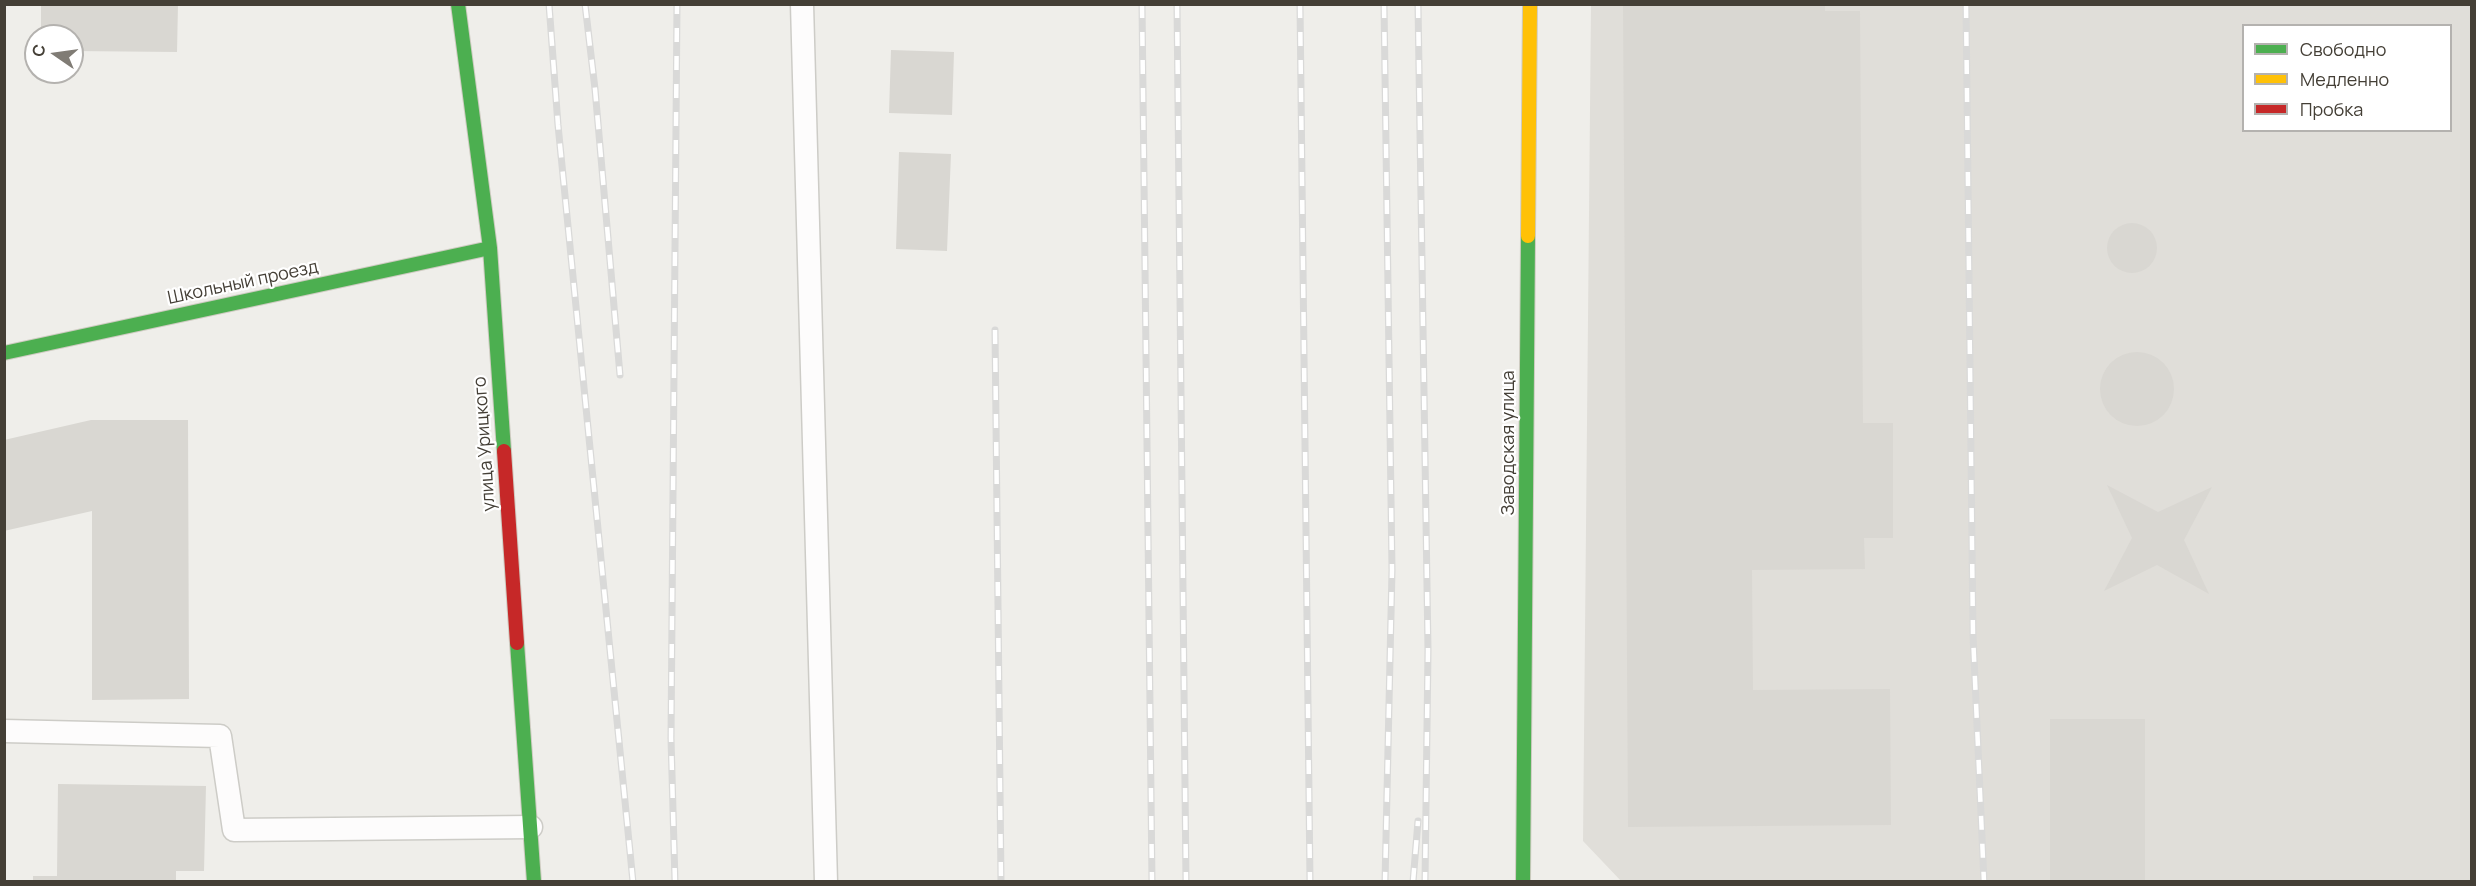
<!DOCTYPE html>
<meta charset="utf-8">
<style>
body{margin:0}
#map{position:relative;width:2476px;height:886px;overflow:hidden;background:#efeeea;font-family:Manrope,sans-serif}
canvas{display:block}
.frame{position:absolute;inset:0;border:6px solid #443f36;pointer-events:none}
.legend{position:absolute;left:2242px;top:24px;width:210px;height:108px;box-sizing:border-box;background:#fff;border:2px solid #b4b2af;margin:0;padding:8px 10px;list-style:none;font-size:18px;color:#443f36}
.legend li{display:flex;align-items:center;gap:12px;height:30px}
.legend b{width:30px;border:2px solid #b4b2af}
.north{position:absolute;left:24px;top:24px;width:60px;height:60px;box-sizing:border-box;background:#fff;border:2px solid #b4b2af;border-radius:50%;rotate:283deg;font-size:16px;font-weight:700;line-height:24px;text-align:center;color:#443f36}
.north::after{content:'';display:block;margin:auto;width:21px;height:27px;background:#807c75;clip-path:polygon(50% 0,100% 100%,50% 72%,0 100%)}
</style>
<div id="map">
<canvas width="2476" height="886"></canvas>
<div class="frame"></div>
<ul class="legend">
<li><b style="height:8px;background:#4caf50"></b>Свободно</li>
<li><b style="height:8px;background:#ffc107"></b>Медленно</li>
<li><b style="height:8px;background:#c62828"></b>Пробка</li>
</ul>
<div class="north">С</div>
</div>
<script>
const g = document.querySelector('canvas').getContext('2d');
g.lineJoin = 'round';
function fill(path, color) {
  g.fillStyle = color;
  g.fill(path, 'evenodd');
}
function stroke(path, color, width, dash) {
  g.strokeStyle = color;
  g.lineWidth = width;
  g.lineCap = dash ? 'butt' : 'round';
  g.setLineDash(dash || []);
  g.stroke(path);
}
function label(font, color, halo, rows, align = 'center') {
  g.font = font + ' Manrope,sans-serif';
  g.lineWidth = 4.5;
  g.setLineDash([]);
  g.textBaseline = 'middle';
  g.strokeStyle = halo;
  g.fillStyle = color;
  for (const [text, x, y, turn = 0] of rows) {
    g.save();
    g.translate(x, y);
    g.rotate((+turn || 0) * Math.PI / 180);
    g.textAlign = isNaN(turn) ? turn : align;
    if (halo) g.strokeText(text, 0, 0);
    g.fillText(text, 0, 0);
    g.restore();
  }
}
fill(new Path2D(`
 M 1591,5 L 2471,5 L 2471,881 L 1622,882 L 1583,841 ZM 2244,26 L 2450,26 L 2450,130 L 2244,130 Z`), '#e0ded9');
fill(new Path2D(`
 M 41,4 L 178,4 L 177,52 L 72,51 L 72,36 L 41,36 Z
 M 1623,4 L 1825,4 L 1825,11 L 1860,11 L 1863,423 L 1893,423 L 1893,538 L 1864,538 L 1865,569 L 1752,570 L 1753,690 L 1890,689 L 1891,825 L 1628,827 Z
 M 891,50 L 954,52 L 952,115 L 889,113 Z
 M 899,152 L 951,154 L 947,251 L 896,249 Z
 M2107 248a25 25 0 1 1 50 0a25 25 0 1 1-50 0Z
 M2100 389a37 37 0 1 1 74 0a37 37 0 1 1-74 0Z
 M 91,420 L 188,420 L 189,699 L 92,700 L 92,511 L 4,531 L 4,440 Z
 M 2107,485 L 2158,512 L 2212,487 L 2184,540 L 2209,594 L 2157,565 L 2104,591 L 2132,538 Z
 M 2050,719 L 2145,719 L 2145,882 L 2050,882 Z
 M 58,784 L 206,786 L 204,871 L 176,871 L 176,882 L 33,882 L 33,876 L 57,876 Z`), '#d9d7d2');
const lane = new Path2D(`
 M 802,4 L 826,882
 M 4,731 L 220,736 L 234,830 L 531,827`);
const fast = new Path2D(`
 M 458,4 L 490,248 L 504,451
 M 4,353 L 490,248
 M 517,643 L 534,882
 M 1523,882 L 1528,236`);
const slow = new Path2D(`
 M 1528,236 L 1530,4`);
const jam = new Path2D(`
 M 504,451 L 517,643`);
stroke(lane, '#cdccc7', 25);
stroke(fast, '#cecbc1', 16);
stroke(slow, '#cecbc1', 16);
stroke(jam, '#cecbc1', 16);
stroke(lane, '#fdfcfc', 22);
stroke(fast, '#4caf50', 14);
stroke(slow, '#ffc107', 14);
stroke(jam, '#c62828', 14);
const rail = new Path2D(`
 M 549,4 L 558,125 L 633,882
 M 585,4 L 595,89 L 620,375
 M 1142,4 L 1152,882
 M 1177,4 L 1186,882
 M 1300,4 L 1310,882
 M 1384,4 L 1392,570 L 1385,882
 M 1418,4 L 1428,650 L 1425,882
 M 1966,4 L 1973,635 L 1984,882
 M 995,330 L 1001,882
 M 675,882 L 671,738 L 677,4
 M 1413,882 L 1418,821`);
stroke(rail, '#d9d9d8', 7);
stroke(rail, '#fff', 4.5, [14]);
label('18px', '#443f36', '#fff', [
 ["Школьный проезд",243,283,-12],
 ["Заводская улица",1509,443,-90],
 ["улица Урицкого",485,444,-94]
]);
</script>
